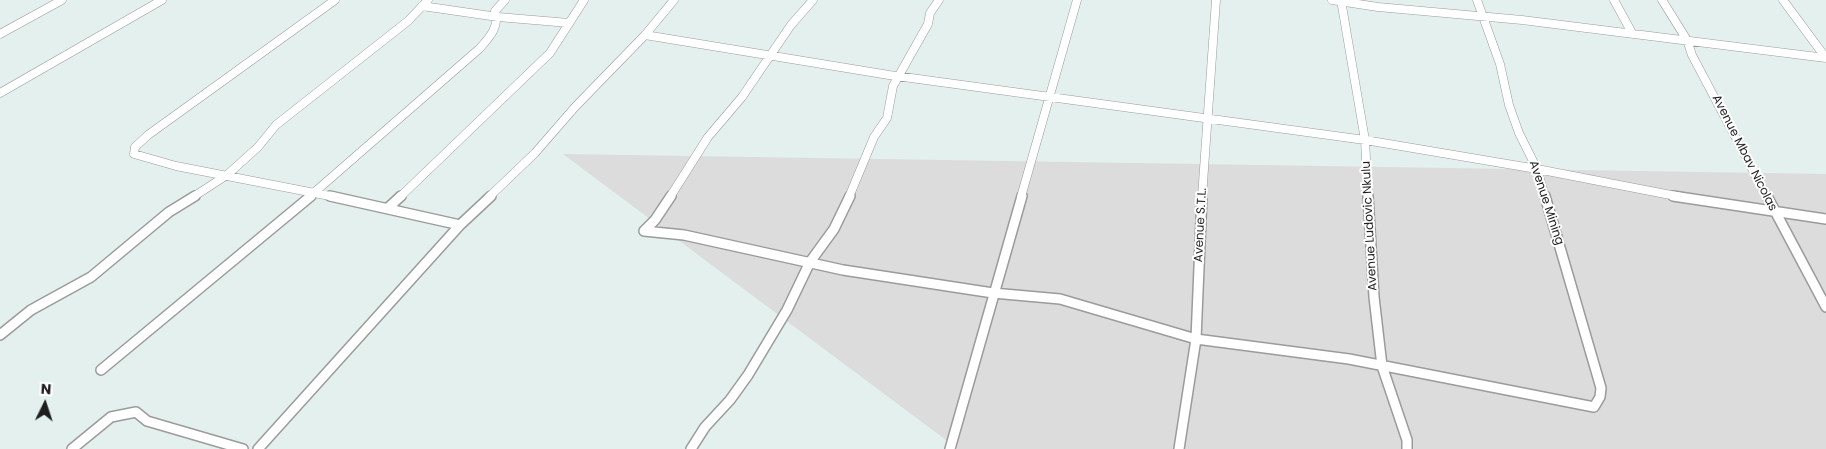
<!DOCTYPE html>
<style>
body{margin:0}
#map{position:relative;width:1826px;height:449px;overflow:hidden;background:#e3f0ee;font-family:Poppins,sans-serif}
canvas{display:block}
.north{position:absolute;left:20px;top:379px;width:50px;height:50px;-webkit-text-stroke:4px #fff;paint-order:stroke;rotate:4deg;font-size:14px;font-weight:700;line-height:20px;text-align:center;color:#1e1e1e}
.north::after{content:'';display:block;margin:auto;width:18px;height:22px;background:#1e1e1e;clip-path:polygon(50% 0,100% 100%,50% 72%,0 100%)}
</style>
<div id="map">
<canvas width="1826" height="449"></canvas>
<div class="north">N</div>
</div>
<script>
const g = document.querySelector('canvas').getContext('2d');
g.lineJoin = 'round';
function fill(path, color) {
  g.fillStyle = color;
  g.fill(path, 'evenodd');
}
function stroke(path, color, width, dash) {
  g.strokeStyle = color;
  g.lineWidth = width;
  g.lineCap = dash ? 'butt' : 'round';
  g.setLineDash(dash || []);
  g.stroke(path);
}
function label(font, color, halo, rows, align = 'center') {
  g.font = font + ' Poppins,sans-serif';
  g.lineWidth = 4;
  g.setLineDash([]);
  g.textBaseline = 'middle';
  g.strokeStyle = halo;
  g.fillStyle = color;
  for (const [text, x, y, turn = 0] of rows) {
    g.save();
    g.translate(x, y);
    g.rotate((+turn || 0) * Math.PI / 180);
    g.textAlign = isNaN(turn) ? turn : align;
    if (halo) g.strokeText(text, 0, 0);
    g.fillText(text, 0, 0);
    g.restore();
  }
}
fill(new Path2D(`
 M 563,154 L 1826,174 L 1826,449 L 958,449 Z`), '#dbdcdb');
const minorFar1 = new Path2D(`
 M 335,0 L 148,135 L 135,147 L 134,154 L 176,166 L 335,197
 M 1332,0 L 1378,7 L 1522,20 L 1826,58
 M 1341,0 L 1365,140 L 1368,197
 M 1477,0 L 1500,64 L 1509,105 L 1519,133 L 1537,169 L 1545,197
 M 1614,0 L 1632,33
 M 1662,0 L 1687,40 L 1692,55 L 1767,197
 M 1783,0 L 1826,58
 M 422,6 L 498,17 L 569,23
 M 0,34 L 62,0
 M 645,35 L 889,75 L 1365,140 L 1537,169 L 1681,197
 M 0,93 L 162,0
 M 193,197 L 227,175 L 258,147 L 276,125 L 408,21 L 428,0
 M 309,197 L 479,49 C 489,38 500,27 495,11 L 505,0
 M 400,197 L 550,53 L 584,0
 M 489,197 L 535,153 L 575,107 L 645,35 L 674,0
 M 670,197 L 708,137 L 742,97 L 791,25 L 813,0
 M 849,197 L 874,137 L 887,118 L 893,86 L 928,24 L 930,13 L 939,0
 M 1021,197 L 1077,0
 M 1202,197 L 1216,0`);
const minor = new Path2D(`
 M 330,196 L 460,225
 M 1368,196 L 1374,297 L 1382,366 L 1407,440 L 1407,449
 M 1673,196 L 1826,219
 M 1767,196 L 1826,307
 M 388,208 L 401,196
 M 644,231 L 684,235 L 843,270 L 993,293 L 1060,299 L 1196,339 L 1349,359 L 1594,407 L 1600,397 L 1601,388 L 1545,196
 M 644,231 L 655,220 L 671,196
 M 0,335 L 31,310 L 91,277 L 169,212 L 195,196
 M 101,370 L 311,196
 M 72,449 L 111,417 L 136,412 L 147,421 L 243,449
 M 258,449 L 460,225 L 491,196
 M 691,449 L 705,427 L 730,400 L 748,375 L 787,310 L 810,262 L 834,229 L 850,196
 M 950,449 L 1022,196
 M 1179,449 L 1196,339 L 1202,196`);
stroke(minorFar1, '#9b9b9b', 9);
stroke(minor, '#9b9b9b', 12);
stroke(minorFar1, '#fff', 8);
stroke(minor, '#fff', 9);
label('12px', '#1e1e1e', '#fff', [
 ["Avenue Mbav Nicolas",1744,153,63],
 ["Avenue Mining",1546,203,72],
 ["Avenue S.T.L.",1201,225,-87],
 ["Avenue Ludovic Nkulu",1370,226,-93]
]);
</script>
